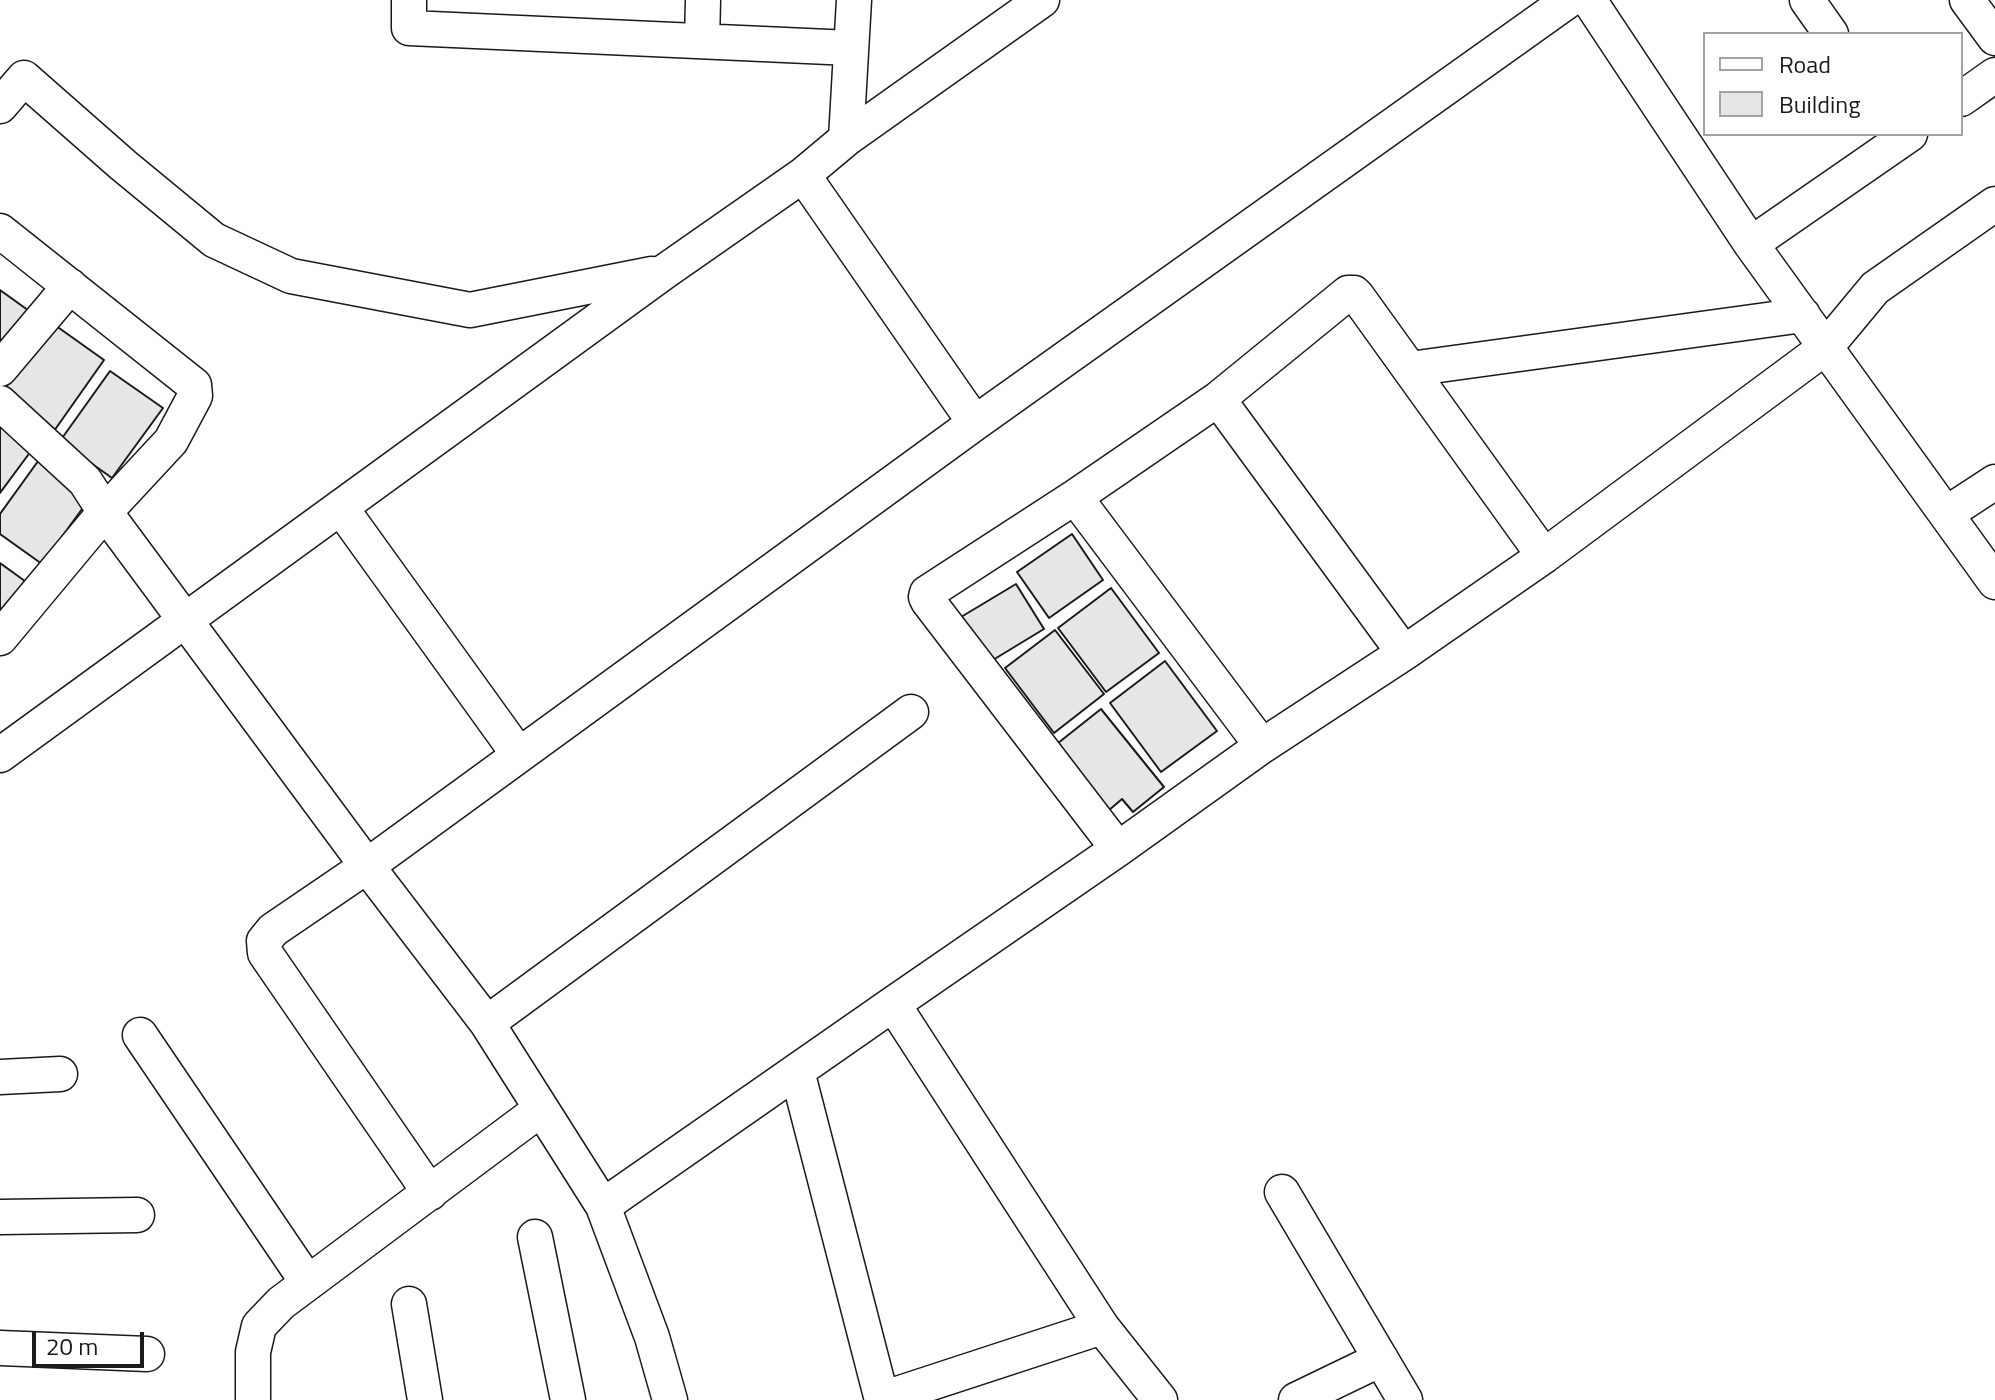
<!DOCTYPE html>
<style>
body{margin:0}
#map{position:relative;width:1995px;height:1400px;overflow:hidden;background:#fff;font-family:"Titillium Web",sans-serif}
canvas{display:block}
.legend{position:absolute;left:1703px;top:32px;width:260px;height:104px;box-sizing:border-box;background:#fff;border:2px solid #a3a3a3;margin:0;padding:10px 14px;list-style:none;font-size:24px;color:#1a1a1a}
.legend li{display:flex;align-items:center;gap:16px;height:40px}
.legend b{width:40px;border:2px solid #a3a3a3}
.scale{position:absolute;left:32px;top:1332px;width:112px;height:36px;box-sizing:border-box;border:4px solid #1a1a1a;border-top:0;padding-left:10px;font-size:24px;line-height:28px;white-space:nowrap;color:#1a1a1a;-webkit-text-stroke:6px #fff;paint-order:stroke}
</style>
<div id="map">
<canvas width="1995" height="1400"></canvas>
<ul class="legend">
<li><b style="height:10px;background:#fff"></b>Road</li>
<li><b style="height:22px;background:#e6e6e6"></b>Building</li>
</ul>
<div class="scale">20 m</div>
</div>
<script>
const g = document.querySelector('canvas').getContext('2d');
g.lineJoin = 'round';
function fill(path, color) {
  g.fillStyle = color;
  g.fill(path, 'evenodd');
}
function stroke(path, color, width, dash) {
  g.strokeStyle = color;
  g.lineWidth = width;
  g.lineCap = dash ? 'butt' : 'round';
  g.setLineDash(dash || []);
  g.stroke(path);
}
const building = new Path2D(`
 M 0,290 L 32,313 L 0,357 Z
 M 52,323 L 104,360 L 54,431 L 1,393 Z
 M 110,371 L 163,408 L 112,478 L 60,441 Z
 M 0,423 L 34,447 L 0,493 Z
 M 41,457 L 93,494 L 42,564 L 0,534 L 0,514 Z
 M 1072,534 L 1103,580 L 1049,618 L 1017,572 Z
 M 0,563 L 29,584 L 0,623 Z
 M 1016,584 L 1044,629 L 983,666 L 956,620 Z
 M 1111,588 L 1159,653 L 1106,692 L 1058,628 Z
 M 1055,630 L 1104,694 L 1054,733 L 1005,668 Z
 M 1165,661 L 1217,731 L 1161,772 L 1110,703 Z
 M 1101,709 L 1164,787 L 1133,812 L 1122,799 L 1101,817 L 1048,751 Z`);
fill(building, '#e6e6e6');
stroke(building, '#1a1a1a', 2);
const minor = new Path2D(`
 M 409,0 L 409,28 L 851,48
 M 1589,0 L 1751,244 L 1995,582
 M 1807,0 L 1831,34
 M 1967,0 L 1995,38
 M 702,41 L 703,0
 M 1961,99 L 1995,75
 M 0,106 L 24,78 L 123,165 L 214,240 L 291,276 L 470,310 L 652,274
 M 846,139 L 854,0
 M 803,175 L 975,423
 M 0,231 L 194,385 L 195,396 L 171,441 L 105,512 L 0,638
 M 1751,244 L 1910,134
 M 0,369 L 70,286
 M 1410,369 L 1803,315
 M 1218,399 L 1404,653
 M 0,403 L 85,481 L 105,512 L 367,866 L 487,1023 L 603,1206 L 652,1337 L 670,1400
 M 1075,497 L 1262,746
 M 341,508 L 519,755
 M 1946,514 L 1995,482
 M 0,755 L 664,272 L 803,175 L 846,139 L 1042,0
 M 1118,849 L 928,601 L 926,597 L 927,593 L 1075,497 L 1218,399 L 1348,293 L 1354,293 L 1357,296 L 1544,556
 M 893,1004 L 1102,1327 L 1160,1400
 M 487,1023 L 911,712
 M 140,1035 L 308,1283
 M 797,1071 L 882,1400
 M 0,1077 L 60,1074
 M 1282,1192 L 1405,1400
 M 430,1193 L 265,953 L 264,941 L 273,930 L 367,866 L 975,423 L 1569,0
 M 603,1206 L 893,1004 L 1118,849 L 1262,746 L 1404,653 L 1544,556 L 1826,347 L 1875,288 L 1995,204
 M 0,1217 L 137,1215
 M 535,1237 L 568,1400
 M 409,1304 L 425,1400
 M 0,1348 L 147,1354
 M 882,1399 L 1102,1327
 M 253,1400 L 253,1352 L 259,1326 L 281,1303 L 541,1109
 M 1296,1400 L 1381,1359`);
stroke(minor, '#1a1a1a', 37);
stroke(minor, '#fff', 34);
</script>
